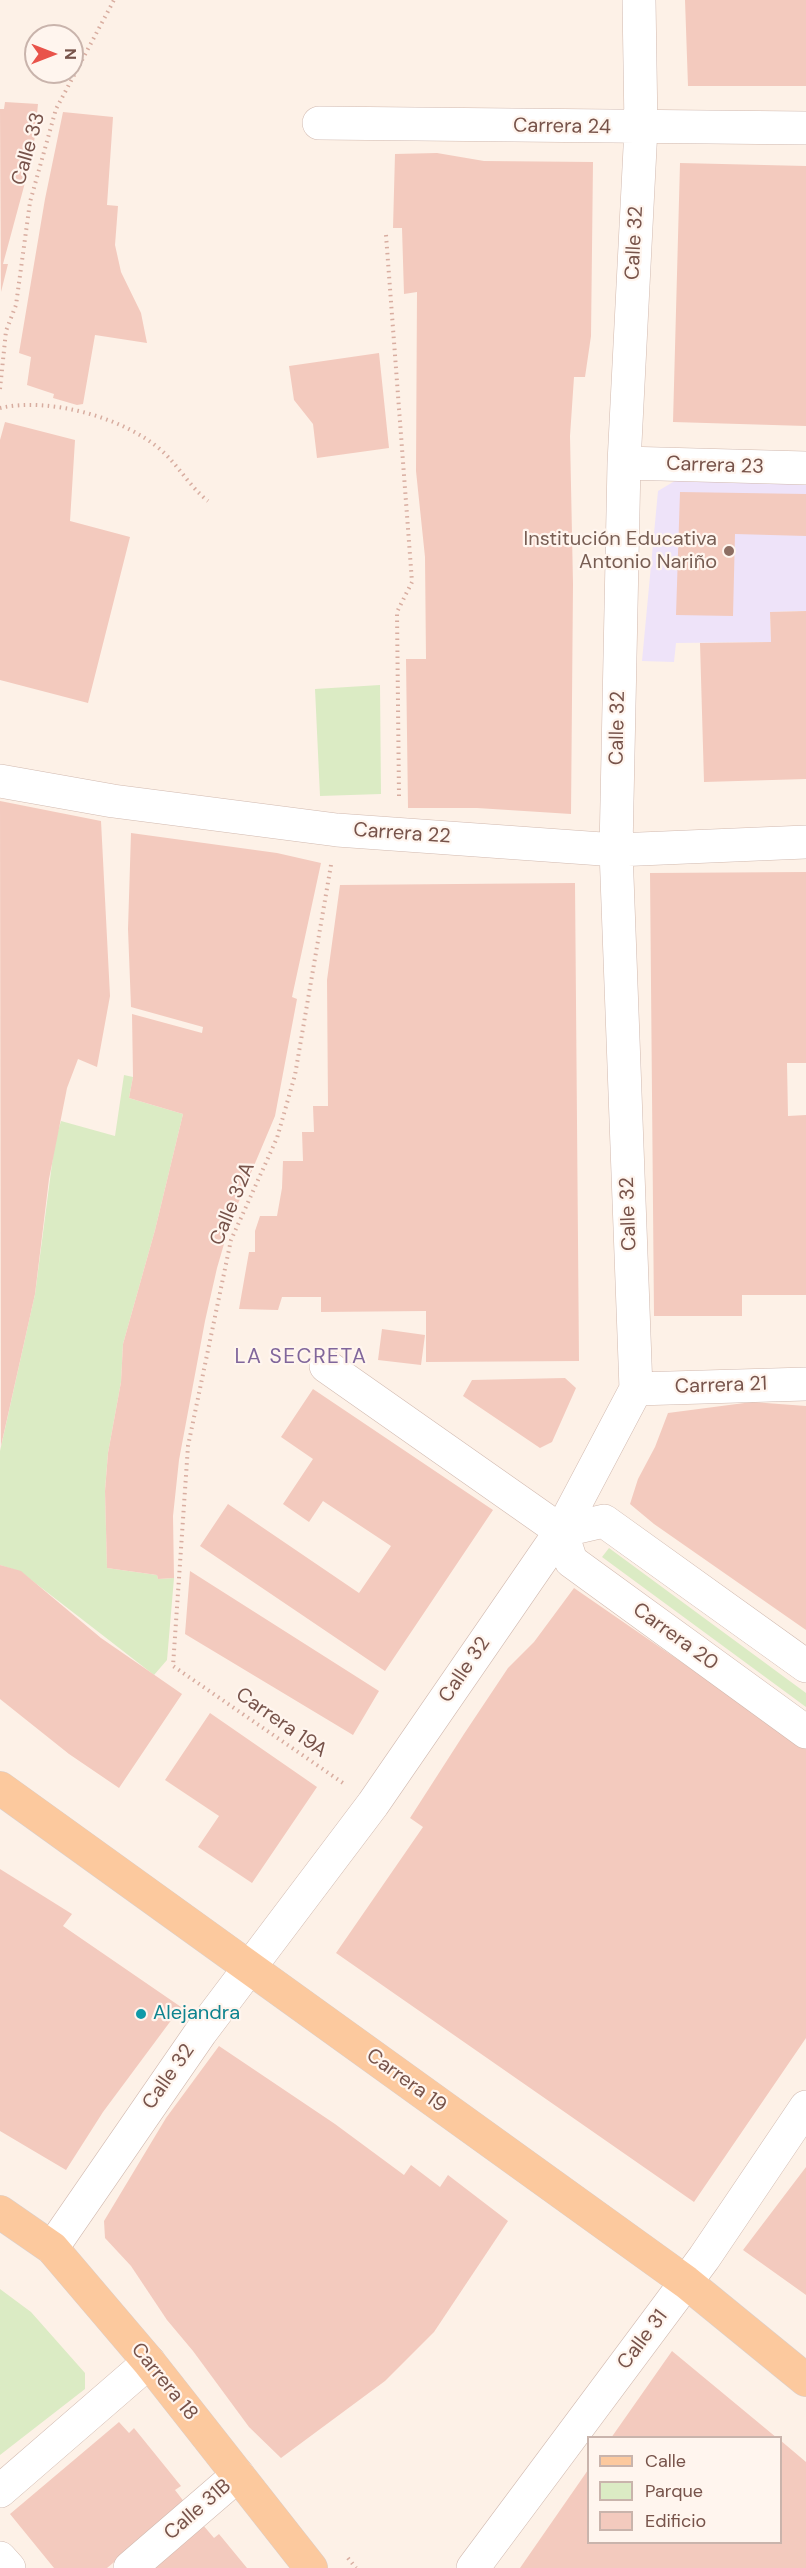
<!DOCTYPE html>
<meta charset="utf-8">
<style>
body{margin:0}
#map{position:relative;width:806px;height:2568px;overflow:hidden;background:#fdf1e7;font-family:"DM Sans",sans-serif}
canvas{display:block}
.legend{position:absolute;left:587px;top:2436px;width:195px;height:108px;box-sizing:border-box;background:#fff5ee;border:2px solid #c9b4ac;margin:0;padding:8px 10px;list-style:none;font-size:18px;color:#77534a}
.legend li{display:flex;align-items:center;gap:12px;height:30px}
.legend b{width:30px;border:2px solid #c9b4ac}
.north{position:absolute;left:24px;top:24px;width:60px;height:60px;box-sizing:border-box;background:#fff5ee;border:2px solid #c9b4ac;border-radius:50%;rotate:90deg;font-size:16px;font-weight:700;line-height:24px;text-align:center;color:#77534a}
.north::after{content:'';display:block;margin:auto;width:21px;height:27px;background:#e9534a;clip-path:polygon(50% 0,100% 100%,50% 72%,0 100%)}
</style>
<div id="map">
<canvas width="806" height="2568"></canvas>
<ul class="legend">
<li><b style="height:8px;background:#fcc99e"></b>Calle</li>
<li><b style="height:16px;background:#dbebc4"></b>Parque</li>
<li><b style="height:16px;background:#f3cabe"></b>Edificio</li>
</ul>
<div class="north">N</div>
</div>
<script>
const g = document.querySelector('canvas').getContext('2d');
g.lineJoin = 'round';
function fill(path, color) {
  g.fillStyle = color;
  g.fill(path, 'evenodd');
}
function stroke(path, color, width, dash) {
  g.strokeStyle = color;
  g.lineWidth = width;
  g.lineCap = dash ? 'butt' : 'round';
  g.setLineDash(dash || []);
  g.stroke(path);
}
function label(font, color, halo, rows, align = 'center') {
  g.font = font + ' "DM Sans",sans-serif';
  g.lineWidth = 4.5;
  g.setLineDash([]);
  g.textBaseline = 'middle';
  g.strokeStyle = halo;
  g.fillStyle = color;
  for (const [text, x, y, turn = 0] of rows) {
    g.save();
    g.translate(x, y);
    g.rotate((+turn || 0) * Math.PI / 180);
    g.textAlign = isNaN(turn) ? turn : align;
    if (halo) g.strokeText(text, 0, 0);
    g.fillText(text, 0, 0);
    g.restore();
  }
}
fill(new Path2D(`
 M 678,479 L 806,482 L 806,611 L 770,612 L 771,642 L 676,643 L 674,662 L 642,661 L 658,491 Z`), '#eee3f9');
fill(new Path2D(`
 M 380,685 L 381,794 L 320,796 L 315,689 Z
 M 124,1075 L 133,1077 L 129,1098 L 183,1114 L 155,1230 L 123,1344 L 121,1382 L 108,1453 L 105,1490 L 107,1568 L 157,1575 L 158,1579 L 174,1578 L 167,1660 L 154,1675 L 21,1572 L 0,1565 L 0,1451 L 35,1294 L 55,1141 L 61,1121 L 115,1136 Z
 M 609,1548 L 806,1693 L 806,1707 L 602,1557 Z
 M 0,2289 L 31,2312 L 85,2373 L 85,2389 L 0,2455 Z`), '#dbebc4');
fill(new Path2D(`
 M 685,0 L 806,0 L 806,86 L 688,86 Z
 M 5,102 L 38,104 L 33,153 L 3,264 L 8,264 L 1,292 L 0,109 L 4,109 Z
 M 63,112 L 113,117 L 107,205 L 118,206 L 115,245 L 121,272 L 141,313 L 147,343 L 95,335 L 83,404 L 77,405 L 53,398 L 54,394 L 27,385 L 31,357 L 19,353 L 45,199 Z
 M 437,153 L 484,161 L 593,162 L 591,336 L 585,377 L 574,377 L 570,436 L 573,584 L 571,814 L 477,808 L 408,808 L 406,659 L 426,659 L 425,557 L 416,471 L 417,292 L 404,294 L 402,228 L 393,228 L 395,154 Z
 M 680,163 L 806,166 L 806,426 L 673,422 Z
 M 379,353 L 389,448 L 317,458 L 313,424 L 294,400 L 289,366 Z
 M 5,422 L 75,440 L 70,521 L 130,537 L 88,703 L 0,680 L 0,440 Z
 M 680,492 L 806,494 L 806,536 L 735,534 L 733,616 L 676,615 Z
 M 806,611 L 806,779 L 704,782 L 700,643 L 771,642 L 770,612 Z
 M 0,801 L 101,821 L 110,996 L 97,1067 L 78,1059 L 67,1088 L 49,1179 L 35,1294 L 1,1446 Z
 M 131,833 L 277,853 L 321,863 L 292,997 L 297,999 L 275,1116 L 231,1220 L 217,1268 L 205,1321 L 179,1460 L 173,1516 L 174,1578 L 158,1579 L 157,1575 L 107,1568 L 105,1491 L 108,1453 L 121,1382 L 123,1344 L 155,1230 L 183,1114 L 129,1098 L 133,1077 L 132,1014 L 202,1033 L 203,1027 L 131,1007 L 128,929 Z
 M 806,872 L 806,1063 L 787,1063 L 788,1116 L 806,1115 L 806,1295 L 742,1295 L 742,1316 L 654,1316 L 650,873 Z
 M 575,883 L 579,1361 L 426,1362 L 426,1311 L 321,1312 L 321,1297 L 282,1297 L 278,1310 L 239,1309 L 249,1252 L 255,1252 L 255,1231 L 260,1216 L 277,1216 L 282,1188 L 283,1161 L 303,1161 L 302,1132 L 314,1132 L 313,1106 L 328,1106 L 327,980 L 340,885 Z
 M 382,1329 L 425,1335 L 421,1365 L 378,1360 Z
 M 565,1378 L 576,1388 L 552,1442 L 540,1448 L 463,1396 L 472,1380 Z
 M 313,1389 L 493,1510 L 385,1671 L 200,1546 L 228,1504 L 359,1593 L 391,1546 L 323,1501 L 309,1522 L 283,1504 L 313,1459 L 281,1437 Z
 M 752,1402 L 806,1406 L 806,1630 L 654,1524 L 630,1504 L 638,1479 L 655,1447 L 668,1413 Z
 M 0,1565 L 21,1571 L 101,1638 L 182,1694 L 119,1788 L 69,1754 L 0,1699 Z
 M 190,1571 L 379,1691 L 353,1735 L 185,1634 Z
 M 574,1588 L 806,1748 L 806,2038 L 694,2202 L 336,1953 L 423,1827 L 410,1818 L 464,1734 L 508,1668 L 534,1642 Z
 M 210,1713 L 317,1787 L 252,1883 L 198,1847 L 219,1816 L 165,1780 Z
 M 0,1869 L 72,1914 L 63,1926 L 181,2007 L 103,2112 L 66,2170 L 0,2131 Z
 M 219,2046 L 335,2124 L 404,2175 L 411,2165 L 440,2187 L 448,2175 L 508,2221 L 434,2332 L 385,2381 L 281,2458 L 249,2427 L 193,2351 L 167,2320 L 131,2266 L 105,2238 L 104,2221 L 166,2118 Z
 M 806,2167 L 806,2295 L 743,2250 Z
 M 672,2351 L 777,2438 L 611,2438 Z
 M 119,2422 L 129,2433 L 134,2428 L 181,2486 L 175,2490 L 185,2503 L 107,2568 L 54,2568 L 10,2514 Z
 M 780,2440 L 806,2462 L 806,2568 L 520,2568 L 588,2470 L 588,2542 L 780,2542 Z
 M 203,2525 L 214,2538 L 219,2534 L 247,2568 L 152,2568 Z`), '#f3cabe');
const minor = new Path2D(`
 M 319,123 L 806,128
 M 624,463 L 806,468
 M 0,781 L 113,801 L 337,830 L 616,850 L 806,842
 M 326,1366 L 561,1531 L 571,1561 L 806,1732
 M 636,1389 L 806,1384
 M 561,1531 L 604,1521 L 806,1666
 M 52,2248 L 201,2032 L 373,1804 L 561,1531 L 636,1389 L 616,850 L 624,463 L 641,128 L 639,0
 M 0,2491 L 149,2362
 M 0,2558 L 9,2568
 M 130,2568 L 238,2475
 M 473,2568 L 704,2258 L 806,2107`);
const major = new Path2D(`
 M 0,1788 L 686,2282 L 806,2380
 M 0,2212 L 52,2248 L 149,2362 L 311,2568`);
stroke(minor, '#d1b9af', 34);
stroke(major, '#d9cfcc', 34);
stroke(new Path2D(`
 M 386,235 L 412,582 L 397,612 L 399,797
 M 0,389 L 6,331 L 16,305 L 30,202 L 56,109 L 114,0
 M 0,408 C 49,397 123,417 161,450 C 179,466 189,486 208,501
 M 331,865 L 295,1075 L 277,1138 L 231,1240 L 188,1446 L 173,1666 L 343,1783
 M 348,2558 L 356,2568`), '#d8ada0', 4, [1.5, 4.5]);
stroke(minor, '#fff', 33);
stroke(major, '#fcc99e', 33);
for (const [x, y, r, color] of [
 [729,551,6,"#8d6e63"],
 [141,2014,6,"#0f9aa8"]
]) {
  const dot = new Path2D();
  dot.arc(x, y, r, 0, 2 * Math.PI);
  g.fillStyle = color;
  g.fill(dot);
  stroke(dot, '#fff5ee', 2);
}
label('20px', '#77534a', '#fff5ee', [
 ["Carrera 24",562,127,1],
 ["Calle 33",29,149,-74],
 ["Calle 32",635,243,-87],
 ["Carrera 23",715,466,2],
 ["Calle 32",618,728,-89],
 ["Carrera 22",402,834,4],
 ["Calle 32A",233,1204,-68],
 ["Calle 32",629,1214,-92],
 ["Carrera 21",721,1386,-2],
 ["Carrera 20",675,1637,36],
 ["Calle 32",465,1670,-56],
 ["Carrera 19A",281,1723,35],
 ["Calle 32",169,2077,-55],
 ["Carrera 19",406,2081,36],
 ["Calle 31",643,2340,-53],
 ["Carrera 18",164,2382,51],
 ["Calle 31B",198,2510,-41]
]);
label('20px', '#785e54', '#fff5ee', [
 ["Institución Educativa",717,540],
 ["Antonio Nariño",717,563]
], 'right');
label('20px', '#0d838f', '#fff5ee', [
 ["Alejandra",153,2014]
], 'left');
g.letterSpacing = '1.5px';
label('21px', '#80669b', '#fff5ee', [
 ["LA SECRETA",301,1357]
]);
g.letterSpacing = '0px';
</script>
